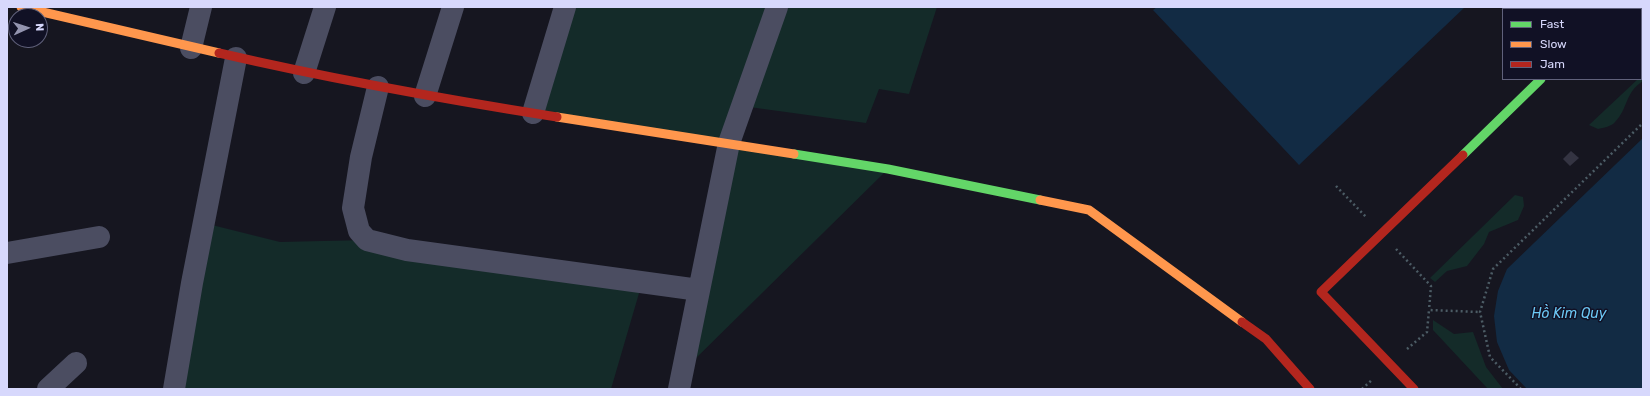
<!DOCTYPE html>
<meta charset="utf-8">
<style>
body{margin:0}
#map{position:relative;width:1650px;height:396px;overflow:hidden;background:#161620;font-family:Rubik,sans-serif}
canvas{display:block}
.frame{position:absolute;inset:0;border:8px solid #d7d8fc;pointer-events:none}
.legend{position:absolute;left:1502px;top:8px;width:140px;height:72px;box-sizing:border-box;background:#111125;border:1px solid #60617b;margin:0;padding:5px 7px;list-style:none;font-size:12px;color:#d7d8fc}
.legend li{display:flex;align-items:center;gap:8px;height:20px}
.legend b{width:20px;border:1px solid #60617b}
.north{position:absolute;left:8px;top:8px;width:40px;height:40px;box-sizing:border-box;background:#111125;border:1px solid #60617b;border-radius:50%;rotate:87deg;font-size:11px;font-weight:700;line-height:16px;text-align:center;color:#d7d8fc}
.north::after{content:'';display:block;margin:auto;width:14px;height:18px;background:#9394af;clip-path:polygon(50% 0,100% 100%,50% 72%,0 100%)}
</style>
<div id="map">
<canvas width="1650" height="396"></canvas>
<div class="frame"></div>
<ul class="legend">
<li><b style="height:5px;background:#63d668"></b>Fast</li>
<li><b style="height:5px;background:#ff974d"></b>Slow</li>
<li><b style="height:5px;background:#b3261e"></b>Jam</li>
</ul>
<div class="north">N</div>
</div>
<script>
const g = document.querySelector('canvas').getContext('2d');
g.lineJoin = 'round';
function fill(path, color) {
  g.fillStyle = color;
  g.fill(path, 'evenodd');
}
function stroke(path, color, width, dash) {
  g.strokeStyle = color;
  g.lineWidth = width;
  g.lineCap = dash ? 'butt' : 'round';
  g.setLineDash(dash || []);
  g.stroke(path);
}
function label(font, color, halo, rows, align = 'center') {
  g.font = font + ' Rubik,sans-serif';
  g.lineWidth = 3;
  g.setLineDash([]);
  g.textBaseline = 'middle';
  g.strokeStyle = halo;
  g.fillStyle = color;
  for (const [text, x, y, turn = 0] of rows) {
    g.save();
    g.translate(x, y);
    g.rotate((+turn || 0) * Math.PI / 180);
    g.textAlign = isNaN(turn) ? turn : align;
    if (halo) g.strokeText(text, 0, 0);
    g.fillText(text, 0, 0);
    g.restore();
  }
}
fill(new Path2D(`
 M 565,7 L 937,7 L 909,94 L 879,89 L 866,123 L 742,106 L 729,143 L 888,169 L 692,362 L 729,143 L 533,113 Z
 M 1643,74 L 1643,81 C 1625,92 1628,109 1615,122 C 1612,126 1603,128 1598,129 L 1589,125 L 1638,79 L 1641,79 L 1641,76 Z
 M 1515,195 L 1523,197 L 1524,206 L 1518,220 L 1489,232 L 1484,244 L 1467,266 L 1447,271 L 1435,282 L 1430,278 Z
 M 204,223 L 280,242 L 367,240 L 642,283 L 611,389 L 175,389 Z
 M 1433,320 L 1454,334 L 1473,332 L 1486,367 L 1503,389 L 1488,389 L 1433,330 Z`), '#142b29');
fill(new Path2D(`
 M 1157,7 L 1465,7 L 1299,165 L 1153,10 Z
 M 1643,138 L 1643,389 L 1527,389 L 1509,370 L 1497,342 L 1494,316 L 1498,291 L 1507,269 Z`), '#122b44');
fill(new Path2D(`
 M 1571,151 L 1579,158 L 1570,166 L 1563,159 Z`), '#343442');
stroke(new Path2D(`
 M 1336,186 L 1367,218
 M 1396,249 L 1431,286 L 1429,310
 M 1407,349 L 1427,332 L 1429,310 L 1480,312
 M 1362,389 L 1373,379
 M 1521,389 L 1490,357 L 1480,312 L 1493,269 L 1643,123`), '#4c5c65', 2.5, [2, 3]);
stroke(new Path2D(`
 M 191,48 L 201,7
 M 304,73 L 325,7
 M 378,87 L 361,157 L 353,208 L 359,231 L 367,240 L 407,250 L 699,290
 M 425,96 L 453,7
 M 533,113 L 565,7
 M 7,253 L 99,237
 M 48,389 L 76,363
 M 174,389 L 192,283 L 236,58
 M 679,389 L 729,143 L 777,7`), '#4b4d61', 22);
stroke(new Path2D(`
 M 794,154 L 888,169 L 1040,200
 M 1463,155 L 1541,79`), '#63d668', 9);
stroke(new Path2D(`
 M 21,7 L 219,53
 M 1613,9 L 1616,7
 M 557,117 L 794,154
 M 1040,200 L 1089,210 L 1242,322`), '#ff974d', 9);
stroke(new Path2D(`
 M 219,53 C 331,79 443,99 557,117
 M 1242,322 L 1266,339 L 1310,389
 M 1414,389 L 1321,292 L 1463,155`), '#b3261e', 9);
label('italic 14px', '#6cc8f5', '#111125', [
 ["Hồ Kim Quy",1569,314]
]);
</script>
